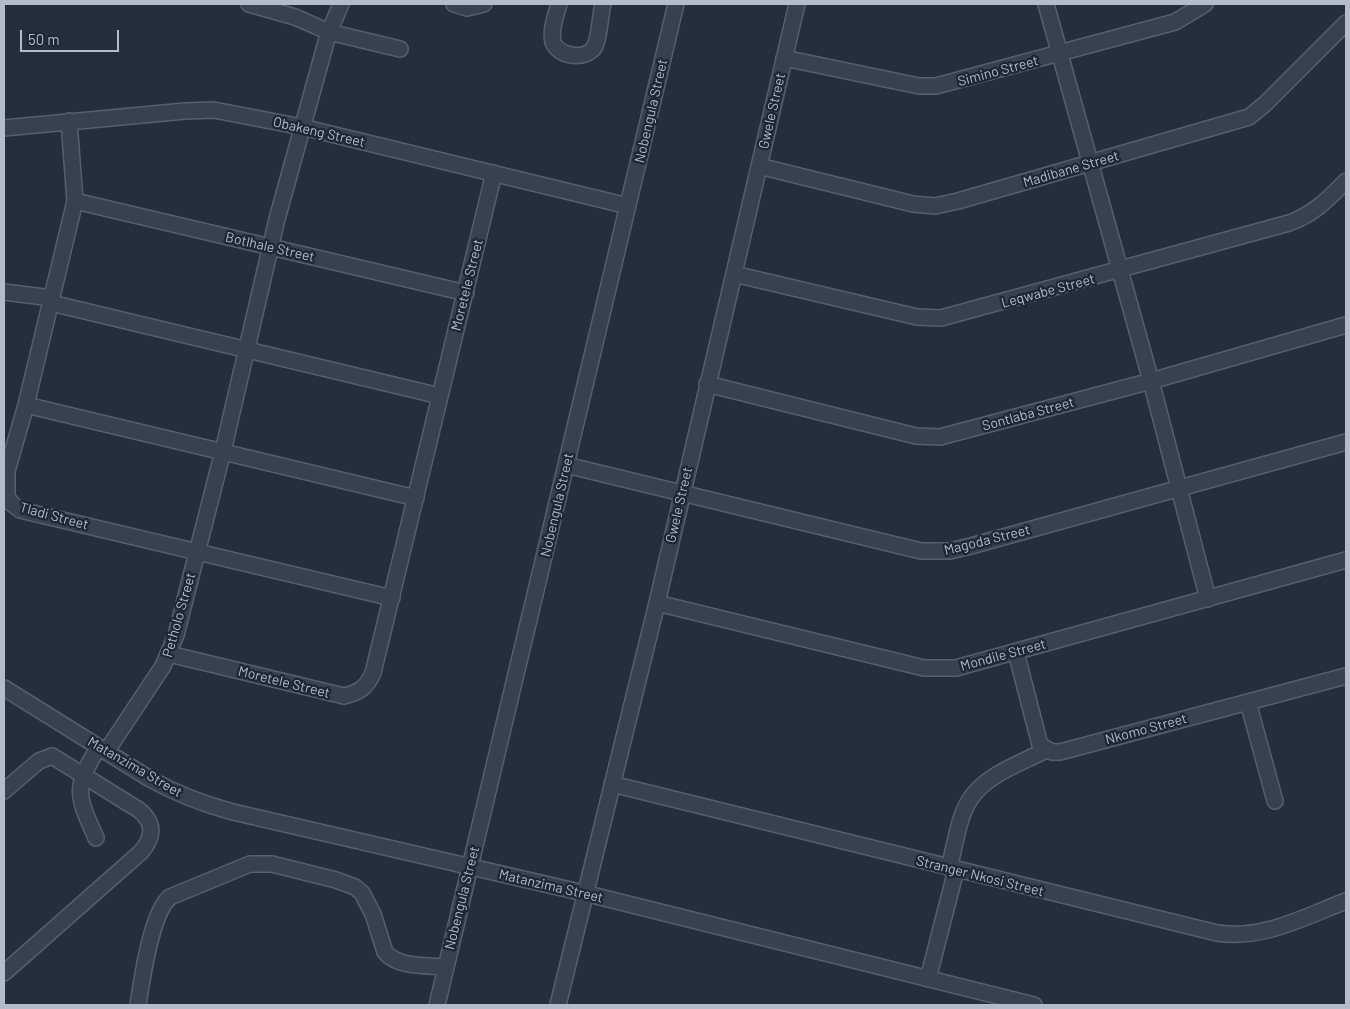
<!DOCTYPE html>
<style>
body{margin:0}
#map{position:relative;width:1350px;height:1009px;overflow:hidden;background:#242f3e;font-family:Barlow,sans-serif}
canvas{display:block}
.frame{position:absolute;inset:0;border:5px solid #b4bcc9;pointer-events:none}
.scale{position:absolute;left:20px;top:30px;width:99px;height:22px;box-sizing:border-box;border:2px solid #b4bcc9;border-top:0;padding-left:6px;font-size:15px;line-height:18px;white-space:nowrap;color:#b4bcc9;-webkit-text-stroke:4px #1d2633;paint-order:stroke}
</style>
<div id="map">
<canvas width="1350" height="1009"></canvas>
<div class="frame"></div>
<div class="scale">50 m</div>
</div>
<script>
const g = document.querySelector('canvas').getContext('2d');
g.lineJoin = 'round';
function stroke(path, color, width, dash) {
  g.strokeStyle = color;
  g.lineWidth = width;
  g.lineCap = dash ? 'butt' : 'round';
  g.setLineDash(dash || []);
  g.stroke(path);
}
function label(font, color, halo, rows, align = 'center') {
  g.font = font + ' Barlow,sans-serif';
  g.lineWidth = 4.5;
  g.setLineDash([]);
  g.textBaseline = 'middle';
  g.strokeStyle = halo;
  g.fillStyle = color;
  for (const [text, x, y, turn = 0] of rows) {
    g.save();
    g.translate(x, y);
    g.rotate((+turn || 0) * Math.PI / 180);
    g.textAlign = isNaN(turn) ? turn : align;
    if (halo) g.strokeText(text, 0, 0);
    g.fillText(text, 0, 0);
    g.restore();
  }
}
const minor = new Path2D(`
 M 249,4 L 295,17 L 329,32 L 400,49
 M 454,4 L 467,8 L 484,4
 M 559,4 C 556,15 550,30 553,42 C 558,57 587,61 595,46 C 600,34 600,16 603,4
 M 1046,4 L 1151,381 L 1208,599
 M 784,58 L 919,86 L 936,86 L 1175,22 L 1205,4
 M 69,121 L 75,201 L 26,405 L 7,471 L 7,496 L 11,503 L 20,510 L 392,598
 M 4,128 L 185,111 L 214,110 L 302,127 L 628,206
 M 759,166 L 913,204 L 935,206 L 958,201 L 1249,117 L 1265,104 L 1346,23
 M 75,201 L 466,293
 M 734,274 L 917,317 L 941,318 L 1289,223 C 1313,215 1328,199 1346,181
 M 4,292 L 52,298
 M 51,303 L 440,396
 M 707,384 L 916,436 L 940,437 L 1151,381 L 1346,325
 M 26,405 L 416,498
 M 566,465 L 921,551 L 950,551 L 971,546 L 1346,442
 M 657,603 L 924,668 L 956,668 L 1346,560
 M 1016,652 L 1040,745 L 1052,752 L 1060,752 L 1346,676
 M 169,654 L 344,696 C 360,692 366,688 373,673 L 494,173
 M 4,688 L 150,779 C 177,794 203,804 233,812 L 584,893 L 1034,1005
 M 1248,702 L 1275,801
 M 106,752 L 163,666 L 176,635 L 223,451 L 277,219 L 328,35 L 341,4
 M 612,784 L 1217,933 C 1263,940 1304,917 1346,901
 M 4,791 L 39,761 L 52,756 L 139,810 C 155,823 154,837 141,852 L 4,973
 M 96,838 C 77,795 73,789 98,748
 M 949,868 C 955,847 958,816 971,798 C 987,774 1022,763 1046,750
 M 928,979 L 956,870
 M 138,1005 C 142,979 151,913 170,897 L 250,864 L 272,864 L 336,880 L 355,887 L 362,893 L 373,914 L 385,952 C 398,968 427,965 446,967
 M 437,1005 L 676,4
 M 558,1005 L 657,603 L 797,4`);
stroke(minor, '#565f6c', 18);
stroke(minor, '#38414e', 15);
label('14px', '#b4bcc9', '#1d2633', [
 ["Simino Street",998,71,-15],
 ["Nobengula Street",651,111,-77],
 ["Gwele Street",772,111,-77],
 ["Obakeng Street",319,132,13],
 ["Madibane Street",1071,169,-16],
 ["Botlhale Street",270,247,13],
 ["Moretele Street",467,285,-76],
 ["Leqwabe Street",1048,291,-15],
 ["Sontlaba Street",1028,414,-15],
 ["Nobengula Street",557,505,-77],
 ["Gwele Street",679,505,-77],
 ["Tladi Street",54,516,15],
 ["Magoda Street",987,540,-14],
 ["Petholo Street",179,615,-74],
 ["Mondile Street",1003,655,-15],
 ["Moretele Street",284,682,14],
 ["Nkomo Street",1146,729,-15],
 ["Matanzima Street",135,767,30],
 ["Stranger Nkosi Street",980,876,14],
 ["Matanzima Street",551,886,13],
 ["Nobengula Street",462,898,-76]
]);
</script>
